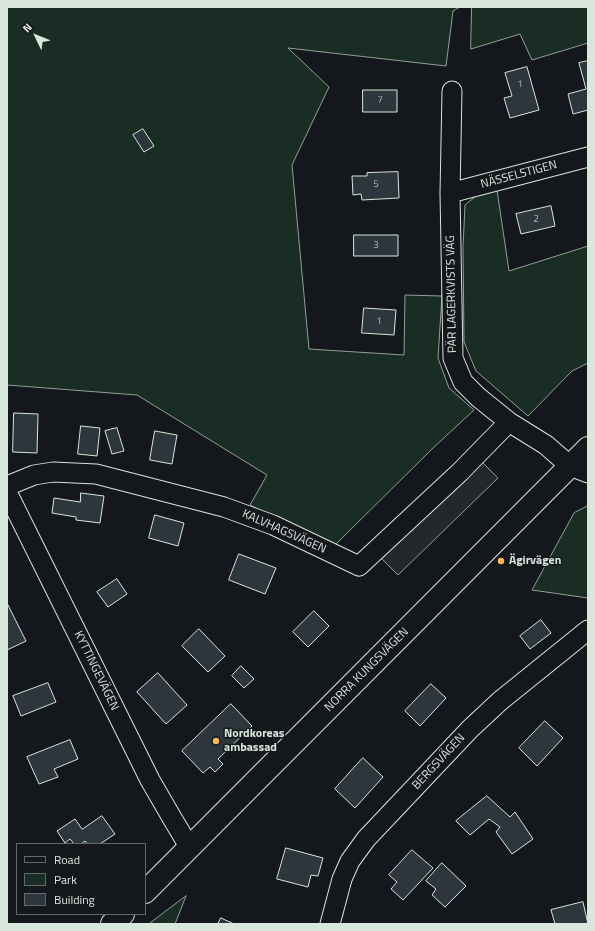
<!DOCTYPE html>
<meta charset="utf-8">
<style>
body{margin:0}
#map{position:relative;width:595px;height:931px;overflow:hidden;background:#14181c;font-family:"Titillium Web",sans-serif}
canvas{display:block}
.frame{position:absolute;inset:0;border:8px solid #d8e6dc;pointer-events:none}
.legend{position:absolute;left:16px;top:843px;width:130px;height:72px;box-sizing:border-box;background:#14181c;border:1px solid #626a69;margin:0;padding:5px 7px;list-style:none;font-size:12px;color:#d8e6dc}
.legend li{display:flex;align-items:center;gap:8px;height:20px}
.legend b{width:20px;border:1px solid #626a69}
.north{position:absolute;left:16px;top:16px;width:40px;height:40px;-webkit-text-stroke:3px #14181c;paint-order:stroke;rotate:313deg;font-size:11px;font-weight:700;line-height:16px;text-align:center;color:#d8e6dc}
.north::after{content:'';display:block;margin:auto;width:14px;height:18px;background:#d8e6dc;clip-path:polygon(50% 0,100% 100%,50% 72%,0 100%)}
</style>
<div id="map">
<canvas width="595" height="931"></canvas>
<div class="frame"></div>
<ul class="legend">
<li><b style="height:5px;background:#14181c"></b>Road</li>
<li><b style="height:11px;background:#1a2d24"></b>Park</li>
<li><b style="height:11px;background:#2c363c"></b>Building</li>
</ul>
<div class="north">N</div>
</div>
<script>
const g = document.querySelector('canvas').getContext('2d');
g.lineJoin = 'round';
function fill(path, color) {
  g.fillStyle = color;
  g.fill(path, 'evenodd');
}
function stroke(path, color, width, dash) {
  g.strokeStyle = color;
  g.lineWidth = width;
  g.lineCap = dash ? 'butt' : 'round';
  g.setLineDash(dash || []);
  g.stroke(path);
}
function label(font, color, halo, rows, align = 'center') {
  g.font = font + ' "Titillium Web",sans-serif';
  g.lineWidth = 3;
  g.setLineDash([]);
  g.textBaseline = 'middle';
  g.strokeStyle = halo;
  g.fillStyle = color;
  for (const [text, x, y, turn = 0] of rows) {
    g.save();
    g.translate(x, y);
    g.rotate((+turn || 0) * Math.PI / 180);
    g.textAlign = isNaN(turn) ? turn : align;
    if (halo) g.strokeText(text, 0, 0);
    g.fillText(text, 0, 0);
    g.restore();
  }
}
const green = new Path2D(`
 M 7,7 L 460,7 L 453,11 L 446,66 L 288,48 L 329,87 L 292,165 L 309,349 L 404,355 L 405,295 L 442,296 L 438,358 L 449,388 L 474,410 L 432,449 L 334,546 L 250,505 L 267,475 L 137,395 L 7,385 Z
 M 472,7 L 588,7 L 588,43 L 532,60 L 520,34 L 471,49 Z
 M 497,190 L 509,271 L 588,246 L 588,363 L 572,371 L 528,416 L 476,371 L 464,342 L 463,247 L 465,205 L 476,196 Z
 M 588,506 L 588,598 L 532,590 L 574,513 Z
 M 186,896 L 175,924 L 149,924 Z`);
fill(green, '#1a2d24');
stroke(green, '#939e99', 1);
const parking = new Path2D(`
 M 479,459 L 498,478 L 398,575 L 379,556 Z`);
fill(parking, '#24282b');
stroke(parking, '#939e99', 1);
const building = new Path2D(`
 M 588,61 L 588,110 L 573,114 L 568,94 L 586,89 L 579,63 Z
 M 527,67 L 539,110 L 510,118 L 504,98 L 512,96 L 505,73 Z
 M 363,90 L 397,90 L 397,112 L 363,112 Z
 M 143,129 L 154,146 L 144,152 L 133,135 Z
 M 398,172 L 399,198 L 362,200 L 361,194 L 353,195 L 352,176 L 367,176 L 367,173 Z
 M 551,206 L 555,226 L 521,234 L 516,214 Z
 M 354,235 L 398,235 L 398,256 L 354,256 Z
 M 364,308 L 396,310 L 394,335 L 362,333 Z
 M 14,413 L 38,414 L 37,453 L 13,452 Z
 M 81,426 L 100,428 L 97,456 L 78,454 Z
 M 117,428 L 124,451 L 112,454 L 105,431 Z
 M 155,431 L 177,435 L 172,464 L 150,460 Z
 M 81,493 L 104,496 L 100,523 L 76,520 L 76,517 L 52,513 L 54,498 L 80,502 Z
 M 155,515 L 184,523 L 178,546 L 149,538 Z
 M 239,554 L 276,568 L 265,594 L 229,580 Z
 M 117,579 L 127,594 L 108,607 L 97,592 Z
 M 7,603 L 26,641 L 7,650 Z
 M 314,611 L 329,626 L 308,647 L 293,632 Z
 M 541,620 L 551,633 L 530,649 L 520,636 Z
 M 199,629 L 225,656 L 208,672 L 182,646 Z
 M 241,666 L 254,679 L 244,688 L 232,676 Z
 M 158,673 L 187,705 L 166,724 L 137,692 Z
 M 48,683 L 56,702 L 21,716 L 13,696 Z
 M 431,684 L 446,698 L 420,726 L 405,711 Z
 M 231,704 L 252,726 L 218,759 L 223,764 L 215,772 L 210,767 L 203,773 L 182,751 Z
 M 545,721 L 563,738 L 537,766 L 519,748 Z
 M 70,740 L 78,759 L 54,769 L 58,777 L 39,784 L 27,757 Z
 M 363,758 L 383,777 L 355,808 L 335,789 Z
 M 487,796 L 510,817 L 515,812 L 533,839 L 512,854 L 496,832 L 500,827 L 489,819 L 470,835 L 456,821 Z
 M 102,816 L 115,834 L 100,844 L 87,844 L 85,841 L 81,844 L 74,844 L 70,839 L 65,843 L 57,831 L 75,819 L 82,829 Z
 M 286,848 L 323,858 L 318,876 L 311,875 L 308,887 L 277,879 Z
 M 412,850 L 433,868 L 403,900 L 391,889 L 397,882 L 389,875 Z
 M 442,863 L 466,886 L 445,907 L 432,895 L 436,889 L 426,881 Z
 M 583,902 L 588,924 L 555,924 L 551,910 Z
 M 221,918 L 234,924 L 218,924 Z`);
fill(building, '#2c363c');
stroke(building, '#d8e6dc', 1);
const minor = new Path2D(`
 M 452,91 L 450,193 L 453,358 L 463,382 L 478,397 L 509,422 L 546,445 L 570,466 L 588,473
 M 450,193 L 588,157
 M 7,486 L 34,475 L 53,472 L 96,474 L 224,507 L 273,525 L 359,566 L 460,472 L 509,422
 M 7,492 L 150,780 L 172,818 L 190,848
 M 330,924 L 342,879 L 350,861 L 366,839 L 470,729 L 500,701 L 588,630`);
const major = new Path2D(`
 M 145,892 L 588,448
 M 112,924 L 123,914`);
stroke(minor, '#d8e6dc', 21);
stroke(major, '#d8e6dc', 24);
stroke(minor, '#14181c', 19);
stroke(major, '#14181c', 22);
for (const [x, y, r, color] of [
 [501,561,4,"#ffb74d"],
 [216,741,4,"#ffb74d"]
]) {
  const dot = new Path2D();
  dot.arc(x, y, r, 0, 2 * Math.PI);
  g.fillStyle = color;
  g.fill(dot);
  stroke(dot, '#14181c', 1.5);
}
label('10px', '#adbab4', null, [
 ["1",520,85],
 ["7",380,101],
 ["5",376,185],
 ["2",536,220],
 ["3",376,246],
 ["1",379,322]
]);
label('12px', '#d8e6dc', '#14181c', [
 ["NÄSSELSTIGEN",519,175,-15],
 ["PÄR LAGERKVISTS VÄG",452,294,-91],
 ["KALVHAGSVÄGEN",284,532,24],
 ["NORRA KUNGSVÄGEN",367,670,-45],
 ["KYTTINGEVÄGEN",96,671,64],
 ["BERGSVÄGEN",439,762,-47]
]);
label('bold 12px', '#d8e6dc', '#14181c', [
 ["Ägirvägen",509,561],
 ["Nordkoreas",224,734],
 ["ambassad",224,748]
], 'left');
</script>
